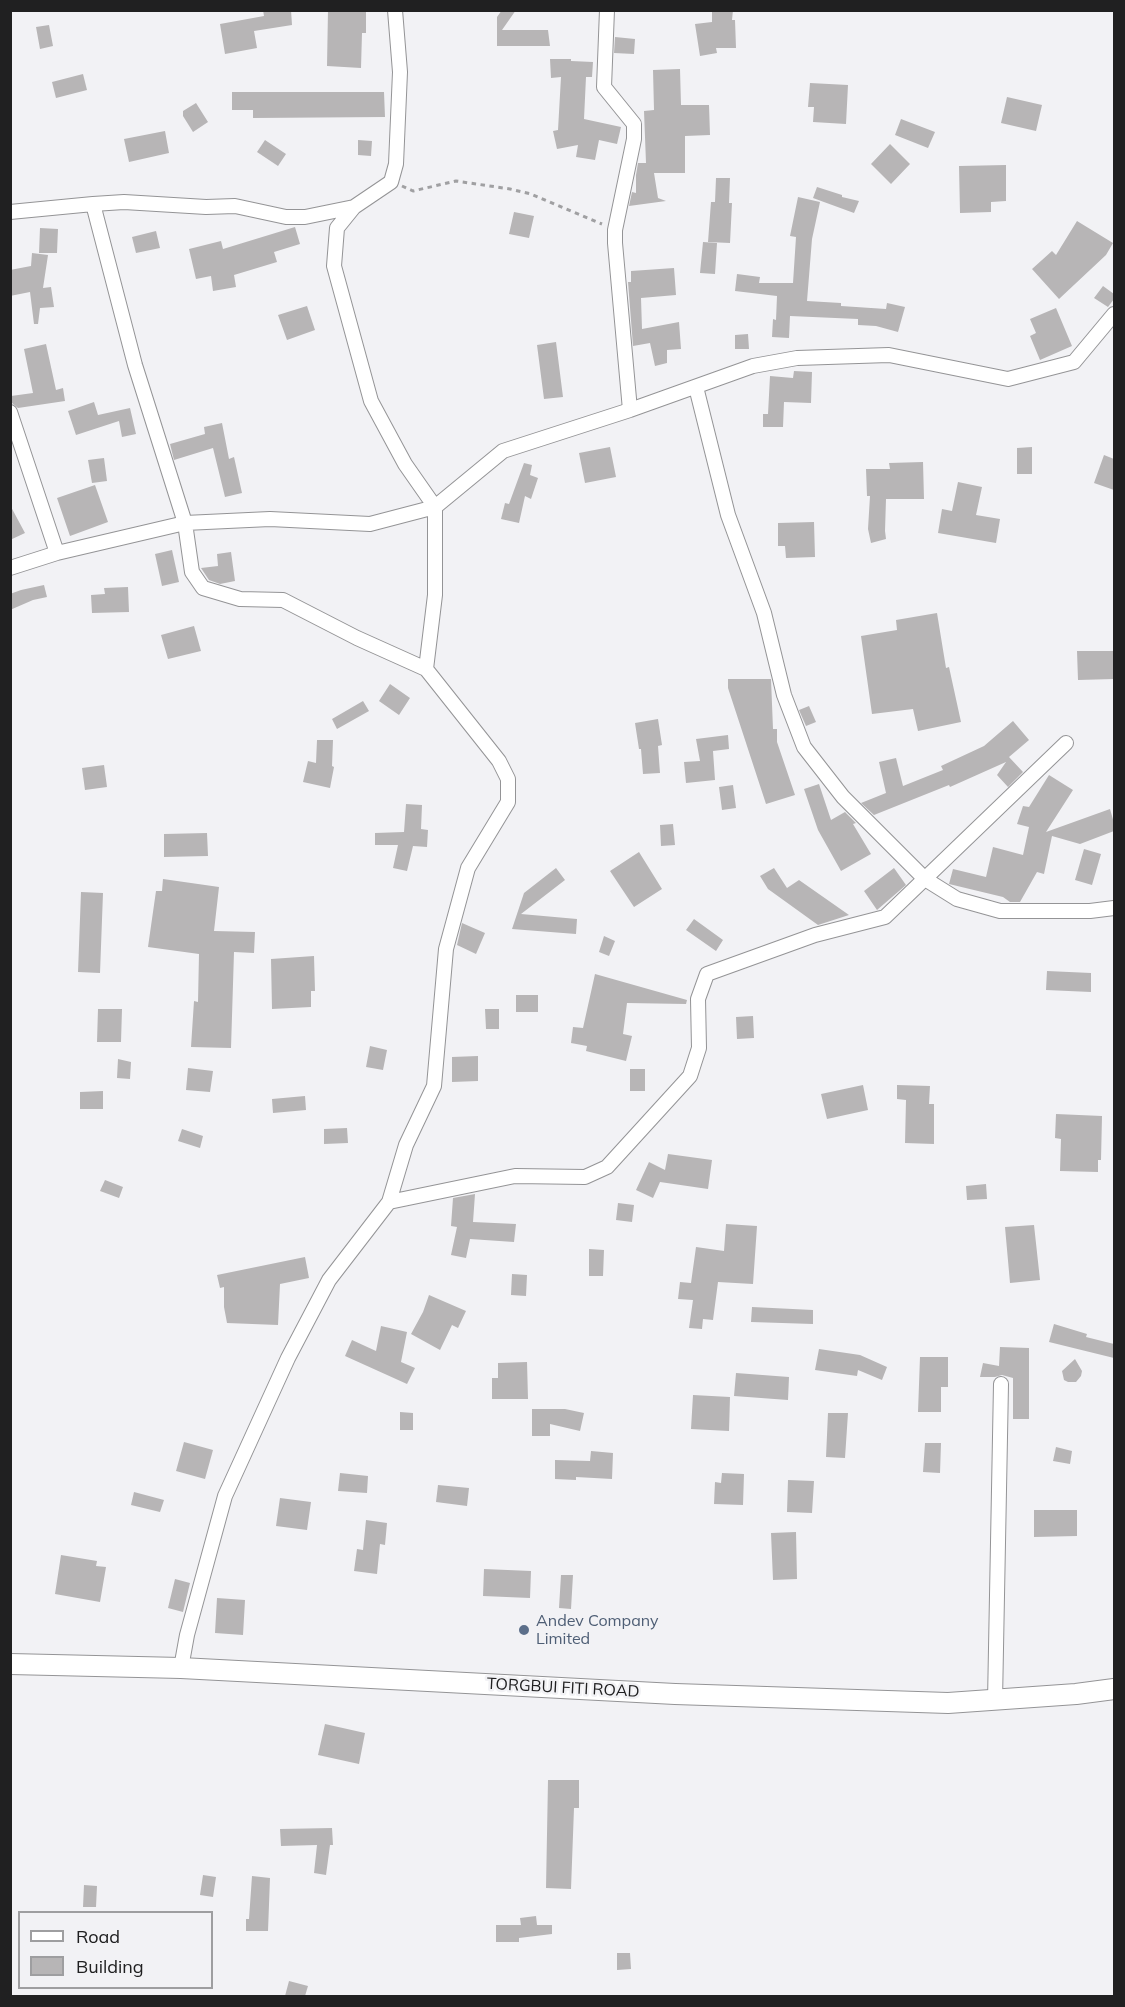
<!DOCTYPE html>
<style>
body{margin:0}
#map{position:relative;width:1125px;height:2007px;overflow:hidden;background:#f2f2f5;font-family:Mulish,sans-serif}
canvas{display:block}
.frame{position:absolute;inset:0;border:12px solid #202021;pointer-events:none}
.legend{position:absolute;left:18px;top:1911px;width:195px;height:78px;box-sizing:border-box;background:#f2f2f5;border:2px solid #9e9ea0;margin:0;padding:8px 10px;list-style:none;font-size:18px;color:#202021}
.legend li{display:flex;align-items:center;gap:12px;height:30px}
.legend b{width:30px;border:2px solid #9e9ea0}
</style>
<div id="map">
<canvas width="1125" height="2007"></canvas>
<div class="frame"></div>
<ul class="legend">
<li><b style="height:8px;background:#fff"></b>Road</li>
<li><b style="height:16px;background:#b7b5b6"></b>Building</li>
</ul>
</div>
<script>
const g = document.querySelector('canvas').getContext('2d');
g.lineJoin = 'round';
function fill(path, color) {
  g.fillStyle = color;
  g.fill(path, 'evenodd');
}
function stroke(path, color, width, dash) {
  g.strokeStyle = color;
  g.lineWidth = width;
  g.lineCap = dash ? 'butt' : 'round';
  g.setLineDash(dash || []);
  g.stroke(path);
}
function label(font, color, halo, rows, align = 'center') {
  g.font = font + ' Mulish,sans-serif';
  g.lineWidth = 5;
  g.setLineDash([]);
  g.textBaseline = 'middle';
  g.strokeStyle = halo;
  g.fillStyle = color;
  for (const [text, x, y, turn = 0] of rows) {
    g.save();
    g.translate(x, y);
    g.rotate((+turn || 0) * Math.PI / 180);
    g.textAlign = isNaN(turn) ? turn : align;
    if (halo) g.strokeText(text, 0, 0);
    g.fillText(text, 0, 0);
    g.restore();
  }
}
fill(new Path2D(`
 M 263,10 L 291,10 L 292,25 L 254,31 L 257,48 L 225,54 L 220,24 L 264,16 Z
 M 328,10 L 366,10 L 366,33 L 362,33 L 361,68 L 327,66 Z
 M 502,10 L 516,10 L 502,30 L 548,30 L 550,46 L 497,46 L 497,17 Z
 M 712,10 L 733,10 L 732,20 L 735,20 L 736,48 L 716,48 L 717,53 L 700,56 L 695,24 L 712,22 Z
 M 49,25 L 53,46 L 40,49 L 36,27 Z
 M 615,37 L 635,39 L 634,54 L 614,53 Z
 M 550,59 L 571,59 L 571,61 L 593,62 L 592,77 L 586,77 L 584,119 L 621,127 L 617,144 L 599,140 L 595,160 L 576,157 L 578,145 L 557,149 L 553,131 L 558,130 L 561,77 L 551,78 Z
 M 680,69 L 681,105 L 709,105 L 710,135 L 685,136 L 685,173 L 654,173 L 658,198 L 666,201 L 629,206 L 632,192 L 636,193 L 636,175 L 638,163 L 646,163 L 644,111 L 654,110 L 653,70 Z
 M 83,74 L 87,90 L 56,98 L 52,82 Z
 M 810,83 L 848,85 L 846,124 L 813,122 L 814,107 L 808,107 Z
 M 232,92 L 384,92 L 385,117 L 253,118 L 253,110 L 232,110 Z
 M 1007,97 L 1042,105 L 1036,131 L 1001,123 Z
 M 196,103 L 208,122 L 193,132 L 183,116 L 183,111 Z
 M 901,119 L 935,132 L 928,148 L 895,135 Z
 M 165,131 L 169,153 L 129,162 L 124,139 Z
 M 265,140 L 286,154 L 278,166 L 257,152 Z
 M 358,140 L 372,141 L 371,156 L 358,155 Z
 M 890,144 L 910,164 L 891,184 L 871,164 Z
 M 1006,165 L 1006,201 L 991,202 L 991,212 L 960,213 L 959,166 Z
 M 716,178 L 730,178 L 729,203 L 732,203 L 730,243 L 708,242 L 711,202 L 715,202 Z
 M 817,187 L 842,195 L 842,197 L 859,201 L 854,213 L 813,198 Z
 M 798,197 L 820,202 L 812,239 L 807,301 L 841,303 L 841,306 L 886,309 L 887,303 L 905,307 L 898,332 L 876,326 L 858,325 L 858,319 L 790,316 L 789,338 L 772,337 L 773,319 L 776,320 L 777,296 L 735,291 L 737,274 L 760,277 L 759,283 L 793,283 L 796,237 L 790,236 Z
 M 514,212 L 534,216 L 529,238 L 509,234 Z
 M 1077,221 L 1113,243 L 1106,255 L 1059,299 L 1032,269 L 1052,251 L 1056,255 Z
 M 295,227 L 300,244 L 274,252 L 277,262 L 234,275 L 236,287 L 213,291 L 211,276 L 196,279 L 189,249 L 221,241 L 223,249 Z
 M 40,228 L 58,229 L 57,253 L 39,253 Z
 M 156,231 L 160,248 L 136,253 L 132,237 Z
 M 703,242 L 717,243 L 715,274 L 700,273 Z
 M 32,253 L 48,255 L 43,288 L 51,287 L 54,307 L 40,308 L 38,324 L 34,324 L 30,292 L 10,296 L 10,270 L 31,266 Z
 M 674,268 L 676,295 L 641,298 L 642,329 L 679,322 L 681,349 L 667,350 L 667,363 L 655,366 L 650,343 L 633,346 L 628,282 L 631,282 L 631,271 Z
 M 1103,286 L 1114,294 L 1114,299 L 1108,307 L 1094,298 Z
 M 307,306 L 315,330 L 287,340 L 278,315 Z
 M 1056,308 L 1072,346 L 1040,360 L 1030,336 L 1036,333 L 1030,319 Z
 M 748,334 L 749,349 L 735,349 L 735,335 Z
 M 556,342 L 563,397 L 544,399 L 537,345 Z
 M 46,344 L 56,390 L 63,388 L 65,401 L 18,408 L 12,403 L 11,396 L 33,393 L 24,349 Z
 M 794,371 L 812,372 L 811,403 L 784,402 L 783,427 L 763,427 L 763,414 L 768,414 L 770,376 L 793,378 Z
 M 94,402 L 98,415 L 130,408 L 136,434 L 122,437 L 119,421 L 76,435 L 68,411 Z
 M 222,423 L 229,459 L 234,457 L 242,493 L 225,497 L 213,448 L 174,460 L 170,444 L 205,434 L 204,427 Z
 M 610,447 L 616,477 L 585,483 L 579,453 Z
 M 1032,447 L 1032,474 L 1017,474 L 1017,448 Z
 M 1104,455 L 1114,459 L 1114,490 L 1094,483 Z
 M 104,458 L 107,481 L 92,483 L 88,460 Z
 M 923,462 L 924,499 L 886,499 L 885,531 L 886,539 L 871,543 L 868,529 L 870,496 L 867,496 L 866,469 L 890,469 L 889,463 Z
 M 524,463 L 532,465 L 530,475 L 538,478 L 531,499 L 525,496 L 519,523 L 501,519 L 505,503 L 509,504 Z
 M 958,482 L 982,487 L 976,515 L 1000,519 L 996,543 L 938,533 L 942,509 L 952,511 Z
 M 95,485 L 108,522 L 70,536 L 57,498 Z
 M 10,505 L 25,533 L 10,540 Z
 M 814,522 L 815,557 L 786,558 L 785,546 L 778,546 L 778,523 Z
 M 172,550 L 179,582 L 162,586 L 155,554 Z
 M 231,552 L 235,581 L 220,584 L 209,580 L 201,568 L 218,566 L 217,554 Z
 M 44,585 L 47,597 L 33,600 L 10,610 L 10,594 L 21,590 Z
 M 128,587 L 129,612 L 92,613 L 91,595 L 105,594 L 104,588 Z
 M 937,613 L 946,668 L 949,667 L 961,722 L 918,731 L 913,709 L 872,714 L 861,636 L 897,630 L 896,620 Z
 M 194,626 L 201,651 L 168,659 L 161,635 Z
 M 1077,651 L 1114,651 L 1114,679 L 1078,680 Z
 M 728,679 L 771,679 L 773,729 L 777,729 L 777,742 L 795,795 L 766,804 L 728,688 Z
 M 390,684 L 410,698 L 399,715 L 379,701 Z
 M 363,701 L 369,711 L 337,729 L 332,719 Z
 M 809,706 L 816,722 L 806,726 L 799,710 Z
 M 658,719 L 662,745 L 658,746 L 660,773 L 643,774 L 641,749 L 639,749 L 635,723 Z
 M 1013,721 L 1029,740 L 1009,757 L 1023,772 L 1008,787 L 997,775 L 1006,762 L 950,787 L 949,785 L 874,815 L 861,803 L 886,793 L 879,762 L 896,758 L 903,786 L 943,770 L 941,766 L 984,746 Z
 M 728,735 L 729,749 L 713,751 L 715,780 L 686,783 L 684,762 L 700,761 L 696,739 Z
 M 317,740 L 333,740 L 332,766 L 334,767 L 330,788 L 303,782 L 308,761 L 316,763 Z
 M 104,765 L 107,787 L 85,790 L 82,768 Z
 M 1049,775 L 1073,790 L 1046,832 L 1110,809 L 1114,823 L 1114,831 L 1080,844 L 1052,836 L 1044,874 L 1037,872 L 1020,902 L 1010,902 L 1003,897 L 949,884 L 953,869 L 986,877 L 993,847 L 1023,855 L 1029,827 L 1017,824 L 1023,806 L 1029,807 Z
 M 819,784 L 831,820 L 845,812 L 856,823 L 853,824 L 871,854 L 841,871 L 818,830 L 804,789 Z
 M 733,785 L 736,808 L 722,810 L 719,787 Z
 M 406,804 L 422,805 L 421,829 L 428,830 L 427,847 L 413,846 L 407,871 L 393,868 L 398,845 L 375,845 L 375,833 L 404,832 Z
 M 673,824 L 675,845 L 661,846 L 660,825 Z
 M 207,833 L 208,856 L 164,857 L 164,834 Z
 M 1084,849 L 1101,854 L 1092,885 L 1075,880 Z
 M 639,852 L 662,889 L 634,907 L 610,871 Z
 M 556,868 L 565,880 L 521,914 L 577,919 L 576,934 L 512,929 L 524,893 Z
 M 774,868 L 787,888 L 799,880 L 849,915 L 818,925 L 768,889 L 760,876 Z
 M 894,868 L 906,885 L 877,910 L 864,891 Z
 M 163,879 L 219,887 L 214,931 L 255,932 L 254,953 L 234,952 L 231,1048 L 191,1047 L 194,1001 L 198,1002 L 199,954 L 148,947 L 156,891 L 162,891 Z
 M 81,892 L 103,893 L 100,973 L 78,972 Z
 M 694,919 L 723,940 L 716,951 L 686,930 Z
 M 462,923 L 485,933 L 476,954 L 457,945 Z
 M 604,936 L 615,941 L 609,956 L 599,952 Z
 M 314,956 L 315,991 L 311,991 L 311,1007 L 272,1009 L 271,959 Z
 M 1047,971 L 1091,973 L 1091,992 L 1046,990 Z
 M 595,974 L 687,1000 L 686,1004 L 627,1003 L 623,1034 L 632,1036 L 626,1061 L 586,1051 L 587,1046 L 571,1043 L 573,1027 L 583,1028 Z
 M 516,995 L 538,995 L 538,1012 L 516,1012 Z
 M 98,1009 L 122,1009 L 121,1042 L 97,1042 Z
 M 485,1009 L 499,1009 L 499,1029 L 486,1029 Z
 M 753,1016 L 754,1038 L 737,1039 L 736,1017 Z
 M 370,1046 L 387,1050 L 383,1070 L 366,1067 Z
 M 478,1056 L 478,1081 L 452,1082 L 452,1057 Z
 M 118,1059 L 131,1062 L 130,1079 L 117,1078 Z
 M 188,1068 L 213,1071 L 210,1092 L 186,1090 Z
 M 630,1069 L 645,1069 L 645,1091 L 630,1091 Z
 M 863,1085 L 868,1110 L 827,1119 L 821,1094 Z
 M 897,1085 L 930,1086 L 929,1104 L 934,1104 L 934,1144 L 905,1143 L 906,1100 L 897,1099 Z
 M 103,1091 L 103,1109 L 80,1109 L 80,1092 Z
 M 305,1096 L 306,1110 L 273,1113 L 272,1099 Z
 M 1056,1114 L 1102,1116 L 1101,1160 L 1098,1160 L 1098,1172 L 1060,1171 L 1061,1139 L 1055,1138 Z
 M 347,1128 L 348,1143 L 324,1144 L 324,1129 Z
 M 182,1129 L 203,1136 L 200,1148 L 178,1141 Z
 M 668,1154 L 712,1160 L 708,1189 L 660,1182 L 653,1198 L 636,1190 L 649,1162 L 665,1170 Z
 M 105,1180 L 123,1187 L 119,1198 L 100,1191 Z
 M 986,1184 L 987,1199 L 967,1200 L 966,1186 Z
 M 475,1194 L 473,1222 L 516,1224 L 514,1242 L 470,1239 L 466,1258 L 451,1255 L 457,1227 L 451,1226 L 453,1198 Z
 M 618,1203 L 634,1205 L 632,1222 L 616,1220 Z
 M 726,1224 L 757,1226 L 753,1284 L 718,1282 L 713,1320 L 703,1319 L 702,1329 L 689,1328 L 693,1300 L 678,1299 L 680,1282 L 691,1283 L 696,1247 L 724,1251 Z
 M 1034,1225 L 1040,1280 L 1010,1283 L 1005,1227 Z
 M 589,1249 L 604,1250 L 603,1276 L 589,1276 Z
 M 305,1257 L 309,1278 L 280,1284 L 278,1325 L 227,1323 L 224,1307 L 224,1287 L 220,1288 L 217,1275 Z
 M 512,1274 L 527,1275 L 526,1296 L 511,1295 Z
 M 429,1295 L 466,1311 L 458,1328 L 452,1325 L 440,1350 L 411,1334 L 423,1312 Z
 M 752,1307 L 813,1310 L 813,1324 L 751,1322 Z
 M 1054,1324 L 1087,1334 L 1086,1337 L 1114,1344 L 1114,1358 L 1049,1342 Z
 M 381,1326 L 407,1332 L 401,1362 L 415,1368 L 407,1384 L 345,1356 L 352,1340 L 376,1351 Z
 M 1000,1347 L 1029,1348 L 1029,1419 L 1013,1419 L 1013,1378 L 1002,1375 L 995,1377 L 980,1377 L 983,1363 L 999,1366 Z
 M 819,1349 L 860,1355 L 887,1367 L 882,1380 L 858,1370 L 857,1376 L 815,1370 Z
 M 920,1357 L 948,1357 L 948,1387 L 941,1387 L 941,1412 L 918,1412 Z
 M 1075,1359 L 1082,1371 L 1081,1376 L 1076,1382 L 1068,1382 L 1064,1380 L 1062,1371 Z
 M 527,1362 L 528,1399 L 492,1399 L 492,1378 L 498,1378 L 498,1363 Z
 M 736,1373 L 789,1377 L 788,1400 L 734,1396 Z
 M 693,1395 L 730,1397 L 729,1431 L 691,1429 Z
 M 532,1409 L 565,1409 L 584,1413 L 580,1431 L 550,1424 L 550,1436 L 532,1436 Z
 M 400,1412 L 413,1413 L 413,1430 L 400,1430 Z
 M 828,1413 L 848,1413 L 845,1458 L 826,1457 Z
 M 184,1442 L 213,1450 L 205,1479 L 176,1471 Z
 M 925,1443 L 941,1443 L 940,1473 L 923,1472 Z
 M 1056,1447 L 1072,1451 L 1070,1464 L 1053,1461 Z
 M 591,1451 L 613,1453 L 612,1479 L 576,1477 L 576,1480 L 555,1479 L 555,1460 L 590,1461 Z
 M 340,1473 L 368,1476 L 367,1493 L 338,1491 Z
 M 722,1473 L 744,1474 L 743,1505 L 714,1504 L 715,1482 L 721,1483 Z
 M 788,1480 L 814,1481 L 812,1513 L 787,1512 Z
 M 438,1485 L 469,1488 L 467,1506 L 436,1502 Z
 M 134,1492 L 164,1500 L 160,1512 L 131,1505 Z
 M 280,1498 L 311,1502 L 307,1530 L 276,1526 Z
 M 1034,1510 L 1077,1510 L 1077,1536 L 1034,1537 Z
 M 366,1520 L 387,1523 L 385,1545 L 380,1544 L 377,1574 L 354,1571 L 357,1549 L 363,1550 Z
 M 796,1532 L 797,1579 L 773,1580 L 771,1533 Z
 M 61,1555 L 97,1561 L 96,1566 L 106,1567 L 100,1602 L 55,1594 Z
 M 484,1569 L 531,1571 L 530,1598 L 483,1596 Z
 M 561,1575 L 573,1575 L 571,1609 L 559,1608 Z
 M 175,1579 L 190,1583 L 183,1612 L 168,1608 Z
 M 217,1598 L 245,1600 L 243,1635 L 215,1633 Z
 M 325,1724 L 365,1733 L 359,1764 L 318,1755 Z
 M 548,1780 L 579,1780 L 579,1808 L 574,1808 L 571,1889 L 546,1888 Z
 M 332,1828 L 333,1845 L 330,1845 L 326,1875 L 314,1873 L 317,1845 L 281,1846 L 280,1829 Z
 M 203,1875 L 216,1877 L 213,1897 L 200,1895 Z
 M 252,1876 L 270,1878 L 268,1931 L 246,1931 L 246,1919 L 249,1919 Z
 M 84,1885 L 97,1886 L 96,1907 L 83,1907 Z
 M 536,1916 L 537,1925 L 552,1925 L 552,1934 L 519,1938 L 519,1942 L 496,1942 L 496,1925 L 521,1925 L 520,1918 Z
 M 617,1953 L 630,1953 L 631,1969 L 617,1970 Z
 M 289,1981 L 308,1986 L 305,1996 L 285,1996 Z`), '#b7b5b6');
const street = new Path2D(`
 M 607,10 L 604,87 L 634,124 L 634,139 L 615,230 L 615,243 L 630,410
 M 93,204 L 124,202 L 206,207 L 235,206 L 286,217 L 305,217 L 354,207
 M 10,212 L 93,204 L 135,365 L 185,523 L 192,572 L 203,588 L 240,599 L 283,600 L 357,638 L 426,669
 M 696,387 L 728,515 L 764,613 L 784,695 L 804,747 L 843,797 L 925,879 L 957,899 L 1000,911 L 1090,911 L 1114,908
 M 10,412 L 57,553
 M 10,568 L 57,553 L 185,523 L 270,519 L 370,524 L 435,507 L 405,464 L 371,401 L 334,266 L 337,228 L 354,207 L 391,182 L 396,164 L 400,72 L 395,10
 M 389,1202 L 406,1145 L 434,1086 L 446,949 L 468,868 L 508,802 L 508,779 L 499,761 L 426,669 L 435,595 L 435,507 L 503,451 L 630,410 L 753,366 L 797,358 L 889,355 L 1008,379 L 1074,362 L 1114,314
 M 181,1668 L 187,1635 L 225,1496 L 288,1358 L 329,1280 L 389,1202 L 515,1176 L 585,1177 L 607,1167 L 690,1076 L 699,1048 L 698,999 L 707,974 L 815,935 L 885,917 L 1066,743
 M 995,1701 L 1001,1384`);
const secondary = new Path2D(`
 M 10,1664 L 181,1668 L 675,1694 L 948,1703 L 1076,1694 L 1114,1689`);
stroke(street, '#949496', 16);
stroke(secondary, '#949496', 22);
stroke(new Path2D(`
 M 402,186 L 413,191 L 456,181 L 510,189 L 531,194 L 602,224`), '#a0a0a2', 3, [4.5, 4.5]);
stroke(street, '#fff', 14);
stroke(secondary, '#fff', 20);
for (const [x, y, r, color] of [
 [524,1630,6,"#5c6f8a"]
]) {
  const dot = new Path2D();
  dot.arc(x, y, r, 0, 2 * Math.PI);
  g.fillStyle = color;
  g.fill(dot);
  stroke(dot, '#f2f2f5', 2);
}
label('16px', '#4e5e75', '#f2f2f5', [
 ["Andev Company",536,1621],
 ["Limited",536,1639]
], 'left');
label('16px', '#202021', '#f2f2f5', [
 ["TORGBUI FITI ROAD",563,1688,3]
]);
</script>
